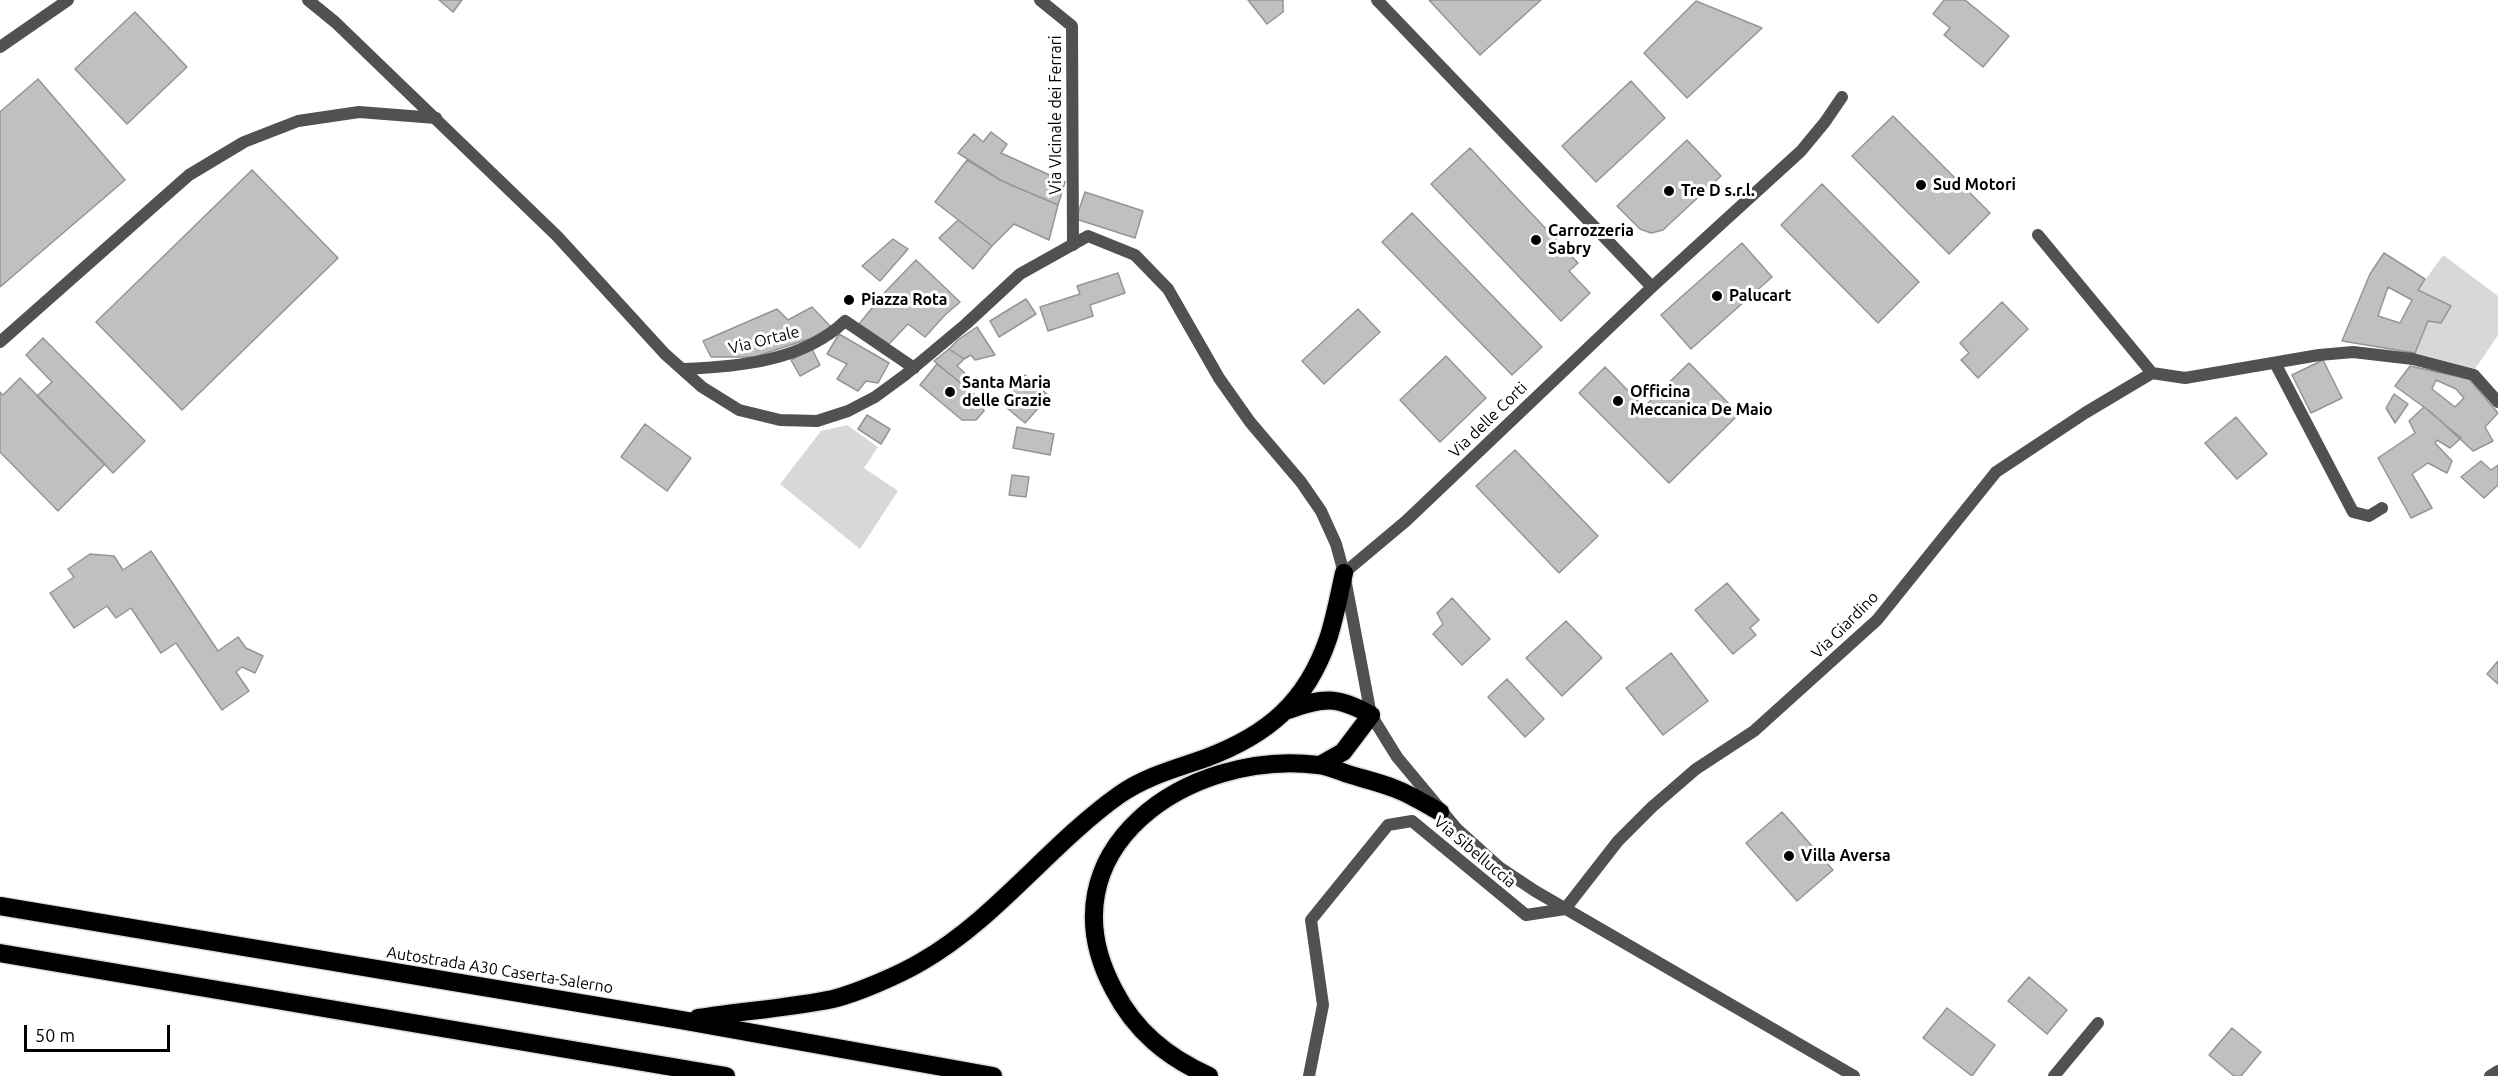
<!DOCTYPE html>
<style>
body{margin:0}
#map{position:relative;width:2498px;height:1076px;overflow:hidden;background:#fff;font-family:Ubuntu,sans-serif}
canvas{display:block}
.scale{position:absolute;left:24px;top:1025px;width:146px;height:27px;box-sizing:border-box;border:3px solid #000;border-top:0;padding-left:8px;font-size:18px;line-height:21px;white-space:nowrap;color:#000;-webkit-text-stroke:4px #fff;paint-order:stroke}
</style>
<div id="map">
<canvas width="2498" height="1076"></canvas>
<div class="scale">50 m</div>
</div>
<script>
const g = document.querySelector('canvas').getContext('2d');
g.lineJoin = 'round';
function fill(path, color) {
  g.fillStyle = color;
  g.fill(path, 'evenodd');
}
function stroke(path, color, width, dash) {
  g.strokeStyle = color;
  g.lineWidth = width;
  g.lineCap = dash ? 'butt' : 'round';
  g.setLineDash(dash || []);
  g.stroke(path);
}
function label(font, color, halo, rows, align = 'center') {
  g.font = font + ' Ubuntu,sans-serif';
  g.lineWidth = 6;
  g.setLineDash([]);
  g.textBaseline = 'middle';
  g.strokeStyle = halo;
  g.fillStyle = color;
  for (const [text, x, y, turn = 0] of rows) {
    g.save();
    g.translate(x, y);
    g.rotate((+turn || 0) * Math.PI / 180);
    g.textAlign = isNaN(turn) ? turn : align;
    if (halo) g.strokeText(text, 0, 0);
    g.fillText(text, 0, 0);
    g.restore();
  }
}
fill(new Path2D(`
 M 2443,255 L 2498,296 L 2498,335 L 2475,369 L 2415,353 L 2428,321 L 2441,323 L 2450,306 L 2418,290 Z
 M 847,425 L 878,447 L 864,468 L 898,491 L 860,549 L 780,484 L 821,431 Z`), '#d8d8d8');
const building = new Path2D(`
 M 439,0 L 462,0 L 453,12 Z
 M 1248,0 L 1283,0 L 1283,12 L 1267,24 Z
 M 1429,0 L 1541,0 L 1480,55 Z
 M 1944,0 L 1965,0 L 2009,36 L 1983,67 L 1944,35 L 1950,28 L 1933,14 Z
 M 1696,1 L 1762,28 L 1687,98 L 1644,53 Z
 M 135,12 L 187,67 L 127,124 L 75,69 Z
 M 38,79 L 125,180 L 0,287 L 0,112 Z
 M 1631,81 L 1665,118 L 1596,182 L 1562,146 Z
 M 1893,116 L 1990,213 L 1949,254 L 1852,156 Z
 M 991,132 L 1007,144 L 1001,153 L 1065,182 L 1058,205 L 1002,181 L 958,153 L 974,134 L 983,142 Z
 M 1687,140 L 1721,176 L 1663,230 L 1651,233 L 1640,229 L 1617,206 Z
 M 1470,148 L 1578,263 L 1569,271 L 1590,293 L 1561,321 L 1431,184 Z
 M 967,160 L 1002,181 L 1058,205 L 1049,240 L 1014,224 L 992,246 L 935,202 Z
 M 252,170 L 338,258 L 182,410 L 96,322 Z
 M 1822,184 L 1919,282 L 1878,323 L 1781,225 Z
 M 1085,192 L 1143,211 L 1135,238 L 1076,219 Z
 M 1412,213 L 1542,347 L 1512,375 L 1382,242 Z
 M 958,220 L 992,246 L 973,269 L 939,238 Z
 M 893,239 L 908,249 L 880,281 L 862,266 Z
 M 1742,243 L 1772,277 L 1691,349 L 1661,315 Z
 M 2384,253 L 2425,279 L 2418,290 L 2451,306 L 2441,323 L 2428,321 L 2415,353 L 2342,341 L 2370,274 ZM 2388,287 L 2412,300 L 2400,323 L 2378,316 Z
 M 916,260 L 960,302 L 945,315 L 925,337 L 908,324 L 889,344 L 859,324 L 886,291 Z
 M 1118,273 L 1125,293 L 1090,305 L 1093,316 L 1048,331 L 1040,307 L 1080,294 L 1077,286 Z
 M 1026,299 L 1036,314 L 999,337 L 990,321 Z
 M 2002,302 L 2028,329 L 1978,378 L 1961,360 L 1969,353 L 1960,343 Z
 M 812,307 L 831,327 L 812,338 L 754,357 L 711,357 L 703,341 L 777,309 L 788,320 Z
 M 1358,309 L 1380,332 L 1324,384 L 1302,361 Z
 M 977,327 L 995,355 L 975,360 L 971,355 L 964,359 L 949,349 L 959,339 Z
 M 839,334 L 889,363 L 878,383 L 866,381 L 858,391 L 837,379 L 847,364 L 827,354 Z
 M 43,338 L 145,441 L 113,473 L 37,396 L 52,382 L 26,355 Z
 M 812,349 L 820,365 L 800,376 L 791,360 Z
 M 949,349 L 964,359 L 957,366 L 969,377 L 963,385 L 934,361 Z
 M 1446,356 L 1486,398 L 1440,442 L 1400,400 Z
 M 2323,360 L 2342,398 L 2311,413 L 2292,375 Z
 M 1689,363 L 1739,414 L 1669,483 L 1579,393 L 1605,367 L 1644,407 Z
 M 937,364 L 979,398 L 984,411 L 976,420 L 962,420 L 920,385 Z
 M 2410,366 L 2469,379 L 2498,413 L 2485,427 L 2493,441 L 2473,451 L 2432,413 L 2395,386 ZM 2436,380 L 2456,389 L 2464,398 L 2455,407 L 2432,389 Z
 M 1025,375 L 1049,396 L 1025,423 L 1001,403 Z
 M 20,378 L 105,464 L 58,511 L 0,452 L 0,392 L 3,395 Z
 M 2394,394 L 2408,404 L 2395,423 L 2386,408 Z
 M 2424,407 L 2461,438 L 2450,448 L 2437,440 L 2435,443 L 2452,461 L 2447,473 L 2428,463 L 2412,474 L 2432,508 L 2411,518 L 2378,458 L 2415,433 L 2409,421 Z
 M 867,415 L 890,429 L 881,444 L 858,429 Z
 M 2236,417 L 2267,454 L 2237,479 L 2205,443 Z
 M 645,424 L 691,458 L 667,491 L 621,457 Z
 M 1017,427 L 1054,434 L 1050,455 L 1013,448 Z
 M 1515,450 L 1598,536 L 1559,573 L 1476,486 Z
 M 2481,461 L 2491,470 L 2498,465 L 2498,485 L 2484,498 L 2461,477 Z
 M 1012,475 L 1029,477 L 1026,497 L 1009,495 Z
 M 151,551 L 218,651 L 238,637 L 246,648 L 263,656 L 255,673 L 242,667 L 236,672 L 249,691 L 222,710 L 176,643 L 161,653 L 131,608 L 116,618 L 107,606 L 74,628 L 50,593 L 74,577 L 68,569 L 90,554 L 114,556 L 123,570 Z
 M 1727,583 L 1759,620 L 1750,628 L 1756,635 L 1733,654 L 1695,610 Z
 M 1452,598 L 1490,639 L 1462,665 L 1433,634 L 1443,624 L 1437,613 Z
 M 1566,621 L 1602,658 L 1562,696 L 1526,658 Z
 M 1671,653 L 1708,701 L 1663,735 L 1626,688 Z
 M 2498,661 L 2498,684 L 2487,674 Z
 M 1507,679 L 1544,719 L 1525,737 L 1488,697 Z
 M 1782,812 L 1833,870 L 1797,901 L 1746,843 Z
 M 2029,977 L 2067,1010 L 2047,1034 L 2008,1001 Z
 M 1947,1008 L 1995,1045 L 1972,1076 L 1923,1038 Z
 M 2232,1028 L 2261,1052 L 2241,1076 L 2234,1076 L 2209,1055 Z`);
fill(building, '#c0c0c0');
stroke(building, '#959595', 1.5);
const motorway = new Path2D(`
 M 1288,710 C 1324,697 1337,696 1371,715 L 1343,752 L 1320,765
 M 0,906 L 681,1020 L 993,1076
 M 0,953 L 726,1076
 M 698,1018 C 743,1011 789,1008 833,999 C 857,993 899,975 921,962 C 996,919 1049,845 1119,795 C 1146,776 1175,769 1206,758 C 1267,735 1306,703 1328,639 C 1335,618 1339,595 1344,573
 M 1209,1076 C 1167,1057 1135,1031 1114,990 C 1039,850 1189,749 1318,765 C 1328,766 1339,771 1348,774 C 1364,779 1381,783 1396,789 C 1411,795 1426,804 1440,812`);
stroke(motorway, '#dbdbdb', 21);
stroke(new Path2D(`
 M 0,342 L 189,175 L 244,142 L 298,121 L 359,112 L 436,118`), '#515151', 12);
stroke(new Path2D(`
 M 1040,0 L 1072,26 L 1073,245
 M 1377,0 L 1652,287
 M 2038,235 L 2152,373 L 2185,378 L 2319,355 L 2353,352 L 2413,359 L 2474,375 L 2498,402
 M 2275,363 L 2353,512 L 2369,516 L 2382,508
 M 683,369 C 737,367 804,361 845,321 L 914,368
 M 1344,573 L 1406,521 L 1652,287 L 1801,151 L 1825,122 L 1842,97
 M 1309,1076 L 1323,1005 L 1311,920 L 1388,825 L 1412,821 L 1526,915 L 1565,909 L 1618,841 L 1652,807 L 1696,769 L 1754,731 L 1877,620 L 1996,472 L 2085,413 L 2152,373
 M 2054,1076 L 2098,1023
 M 2490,1076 L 2498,1071`), '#515151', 12);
stroke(new Path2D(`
 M 308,0 L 335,22 L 557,236 L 665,354 L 702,387 L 739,410 L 780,420 L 817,421 L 848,411 L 875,397 L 905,375 L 966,324 L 1020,274 L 1088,236 L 1135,255 L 1168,289 L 1219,378 L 1250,422 L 1301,482 L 1321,511 L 1336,544 L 1344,573 L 1371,715 L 1397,757 L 1457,829 L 1499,867 L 1535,891 L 1854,1076
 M 0,47 L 68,0`), '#515151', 12);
stroke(motorway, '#000', 18);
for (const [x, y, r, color] of [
 [1921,185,6,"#000"],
 [1669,191,6,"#000"],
 [1536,240,6,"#000"],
 [1717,296,6,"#000"],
 [849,300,6,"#000"],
 [950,392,6,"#000"],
 [1618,401,6,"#000"],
 [1789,856,6,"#000"]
]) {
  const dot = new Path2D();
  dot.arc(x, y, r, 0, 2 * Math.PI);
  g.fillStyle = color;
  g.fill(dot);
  stroke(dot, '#fff', 2);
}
label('16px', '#000', '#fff', [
 ["Via VIcinale dei Ferrari",1056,115,-90],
 ["Via Ortale",764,340,-14],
 ["Via delle Corti",1488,420,-44],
 ["Via Giardino",1845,625,-45],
 ["Via Sibelluccia",1475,852,40],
 ["Autostrada A30 Caserta-Salerno",500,970,9]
]);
label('bold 16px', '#000', '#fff', [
 ["Sud Motori",1933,185],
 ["Tre D s.r.l.",1681,191],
 ["Carrozzeria",1548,231],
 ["Sabry",1548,249],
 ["Palucart",1729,296],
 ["Piazza Rota",861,300],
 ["Santa Maria",962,383],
 ["delle Grazie",962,401],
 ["Officina",1630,392],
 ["Meccanica De Maio",1630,410],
 ["Villa Aversa",1801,856]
], 'left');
</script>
